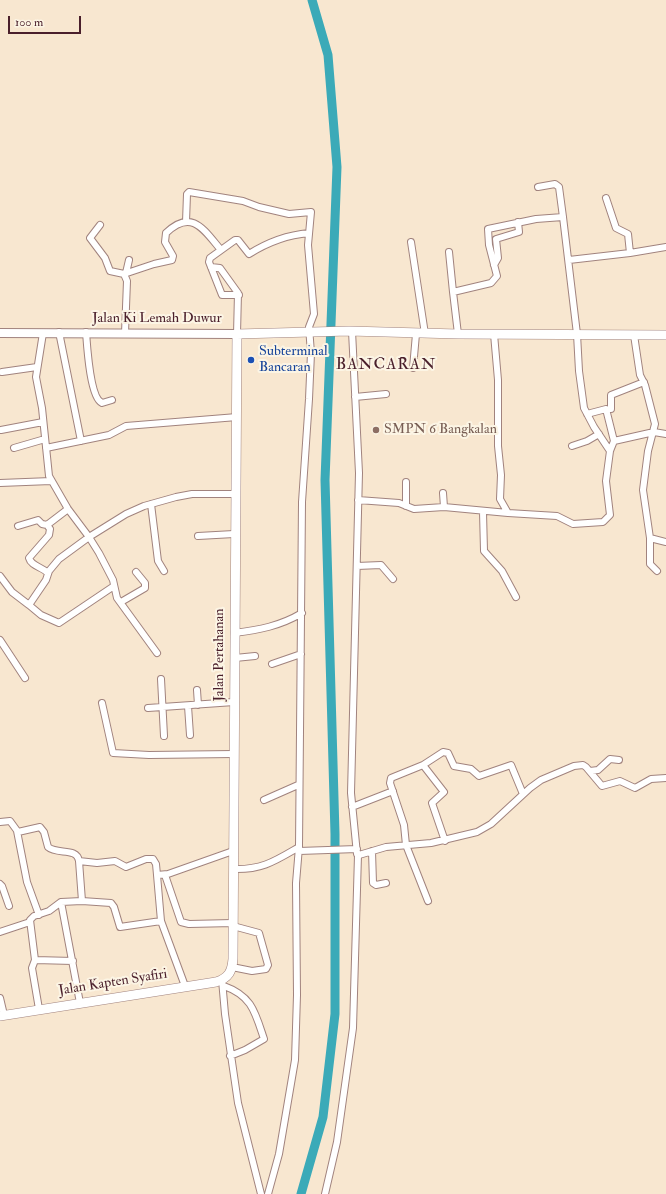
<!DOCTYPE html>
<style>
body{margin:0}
#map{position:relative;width:666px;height:1194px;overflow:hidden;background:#f8e7d0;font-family:"IM FELL Double Pica",serif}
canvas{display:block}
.scale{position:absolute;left:8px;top:16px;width:73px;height:18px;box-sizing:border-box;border:2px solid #4a1f2b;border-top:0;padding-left:5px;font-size:12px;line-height:14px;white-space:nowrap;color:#4a1f2b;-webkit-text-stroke:3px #fcf5e5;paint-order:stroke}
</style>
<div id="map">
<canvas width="666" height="1194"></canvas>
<div class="scale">100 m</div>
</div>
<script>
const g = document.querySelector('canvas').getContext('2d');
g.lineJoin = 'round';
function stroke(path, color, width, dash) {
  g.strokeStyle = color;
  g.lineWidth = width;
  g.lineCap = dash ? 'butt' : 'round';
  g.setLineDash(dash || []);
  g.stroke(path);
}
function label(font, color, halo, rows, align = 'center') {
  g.font = font + ' "IM FELL Double Pica",serif';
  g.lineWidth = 4;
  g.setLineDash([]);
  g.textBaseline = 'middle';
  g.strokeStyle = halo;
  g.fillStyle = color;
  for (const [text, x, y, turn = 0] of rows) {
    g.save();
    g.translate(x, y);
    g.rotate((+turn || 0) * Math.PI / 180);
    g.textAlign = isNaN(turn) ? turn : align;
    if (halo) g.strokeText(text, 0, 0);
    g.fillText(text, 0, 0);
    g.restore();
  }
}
stroke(new Path2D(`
 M 301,1194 L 323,1117 L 335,1014 L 335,834 L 325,480 L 337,167 L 328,55 L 312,0`), '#3baab8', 9);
const minor = new Path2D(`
 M 538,187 L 555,184 L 559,187 L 563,217
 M 186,222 L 187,194 L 189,192 L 243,201 L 259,207 L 289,214 L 311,212 L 308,245 L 314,314 L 309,327 L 311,353 L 309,399 L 302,502 L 299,847 L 296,883 L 297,995 L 295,1060 L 279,1154 L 268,1194
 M 100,225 L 90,238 L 105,258 L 110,271 L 124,274 L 127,281 L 125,333
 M 411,242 L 425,334
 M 449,252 L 453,292
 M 630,253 L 666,247
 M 569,260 L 630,253 L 628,234 L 616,228 L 606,198
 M 494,265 L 498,258 L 496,239 L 519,232 L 518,222
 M 211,267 L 220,268 L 238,293 L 237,334
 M 126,273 L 129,260
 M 124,274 L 154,264 L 172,260 L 173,256 L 165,242 L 166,233 C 192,208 204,230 221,250
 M 239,295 L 222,295 L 209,262 L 210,258 L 235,240 L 238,240 L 249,254 C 268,242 286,235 309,233
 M 352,331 L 359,473 L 351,793 L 357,854 L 359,855 L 386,847 L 431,843 L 477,832 L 491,824 L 530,788 L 541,780 L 574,766 L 583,765 L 586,767 L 602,786 L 620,781 L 635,788 L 651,779 L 666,778
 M 59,332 L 81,441
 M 86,332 C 87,345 90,398 102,403 L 112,400
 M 43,333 L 36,377 L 42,408 L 49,476 L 68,509 L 89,537 L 99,553 L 113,580 L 117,598 L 157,653
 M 458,334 L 453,292 L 491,283 L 497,276 L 489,245 L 488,229 L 536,219 L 563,217 L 577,334 L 579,371 L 584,408 L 594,427 L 610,451 L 606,481 L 610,515 L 603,522 L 573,524 L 557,516 L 508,513
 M 634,335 L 640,375 L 645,385 L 655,424 L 648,451 L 643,490 L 650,538 L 666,542
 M 413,368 L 416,334
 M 2,372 L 37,367
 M 355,397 L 386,394
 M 611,409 L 611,395 L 644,382
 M 587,414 L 606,409 L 614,441
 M 1,430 L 43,422
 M 572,446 L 587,441 L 599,434
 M 14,448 L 45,439
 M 46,448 L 109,435 L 126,426 L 237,417
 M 610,451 L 614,441 L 654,432 L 666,434
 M 406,482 L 406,506
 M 0,483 L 51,481
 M 358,500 L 399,503 L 414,509 L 444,507 L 443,493
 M 151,504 L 158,561 L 164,571
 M 444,507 L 508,513 L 500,499 L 501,475 L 498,446 L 498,380 L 494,334
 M 483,512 L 484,551 L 502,571 L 516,597
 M 47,525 L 68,509
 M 18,526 L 38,520 L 42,524 L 47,525 L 50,529 L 49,535 L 29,558 C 31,566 42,567 48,573
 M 198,536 L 234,534
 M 650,538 L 650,564 L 657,571
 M 357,566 L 381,565 L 393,579
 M 0,576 L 12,592 L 29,605
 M 114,586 L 59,623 L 41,615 L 29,605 L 46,580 L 49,571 L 59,559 L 89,537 L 126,514 L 144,506 L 176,497 L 192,494 L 235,494
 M 121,602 L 145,588 L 145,583 L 136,572
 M 234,633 C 259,630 280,626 302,613
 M 0,640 L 25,678
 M 235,658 L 255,656
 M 272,664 L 301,654
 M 161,679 L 164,736
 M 197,690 L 198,705
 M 102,703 L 113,753 L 149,755 L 234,754
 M 188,706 L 190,735
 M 148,708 L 234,702
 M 423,765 L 443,752 L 448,753 L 454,766 L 471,769 L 479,776 L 511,765 L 523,794
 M 590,771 L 598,770 L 610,759 L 619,760
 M 264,800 L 298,785
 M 352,807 L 393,791
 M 0,822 L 10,821 L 18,832 L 40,827 L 44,832 L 48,847 C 57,855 77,847 79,861 L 97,863 L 115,861 L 126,867 L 146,859 L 153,859 L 156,864 L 157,875 L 168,874 L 233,851
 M 17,831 L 27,882 L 39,915
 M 299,851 L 357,849
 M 372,851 L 373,883 L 376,885 L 386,883
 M 79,861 L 82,901 L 111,903 L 114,907 L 120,927 L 161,921
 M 233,869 C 262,870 275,861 299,847
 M 157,875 L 161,921 L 185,986
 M 165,875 L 181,922 L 189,924 L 233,923
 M 0,884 L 2,886 L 9,906
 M 428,901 L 406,845 L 404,825 L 390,783 L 391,778 L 423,765 L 444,792 L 432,803 L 445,841
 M 61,902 L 80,1003
 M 0,932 L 30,922
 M 35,960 L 73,961
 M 232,967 L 252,971 L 266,969 L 268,965 L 259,933 L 233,926
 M 222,980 L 225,1014 L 238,1103 L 261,1194
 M 224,986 C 252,996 255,1012 264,1039 L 245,1050 L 230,1056
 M 0,998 L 4,1015
 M 39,1009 L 32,968 L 35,960 L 30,920 L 34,916 L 49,911 L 61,902 L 82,901
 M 325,1194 L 337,1142 L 353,1028 L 358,855`);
const major = new Path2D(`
 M 0,333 L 237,334`);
const highway = new Path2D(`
 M 0,1016 L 216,982 C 229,978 232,971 233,959 C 234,750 235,542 237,334 L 349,331 L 458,334 L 666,335`);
stroke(minor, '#a1837e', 8);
stroke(major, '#a1837e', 10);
stroke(highway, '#a1837e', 10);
stroke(minor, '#fff', 6);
stroke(major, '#fff', 8);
stroke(highway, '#fff', 9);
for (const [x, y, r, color] of [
 [251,360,4,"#1a4fb4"],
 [376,430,4,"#8d6e63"]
]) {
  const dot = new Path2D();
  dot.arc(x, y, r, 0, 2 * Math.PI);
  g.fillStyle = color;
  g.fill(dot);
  stroke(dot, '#fcf5e5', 1.5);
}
label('14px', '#4a1f2b', '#fcf5e5', [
 ["Jalan Ki Lemah Duwur",157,319],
 ["Jalan Pertahanan",220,655,-90],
 ["Jalan Kapten Syafiri",113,983,-9]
]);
label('14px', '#164399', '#fcf5e5', [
 ["Subterminal",259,352],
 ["Bancaran",259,368]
], 'left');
label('14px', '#785e54', '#fcf5e5', [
 ["SMPN 6 Bangkalan",384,430]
], 'left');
g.letterSpacing = '1px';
label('16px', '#4a1f2b', '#fcf5e5', [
 ["BANCARAN",386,366]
]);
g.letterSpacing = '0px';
</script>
